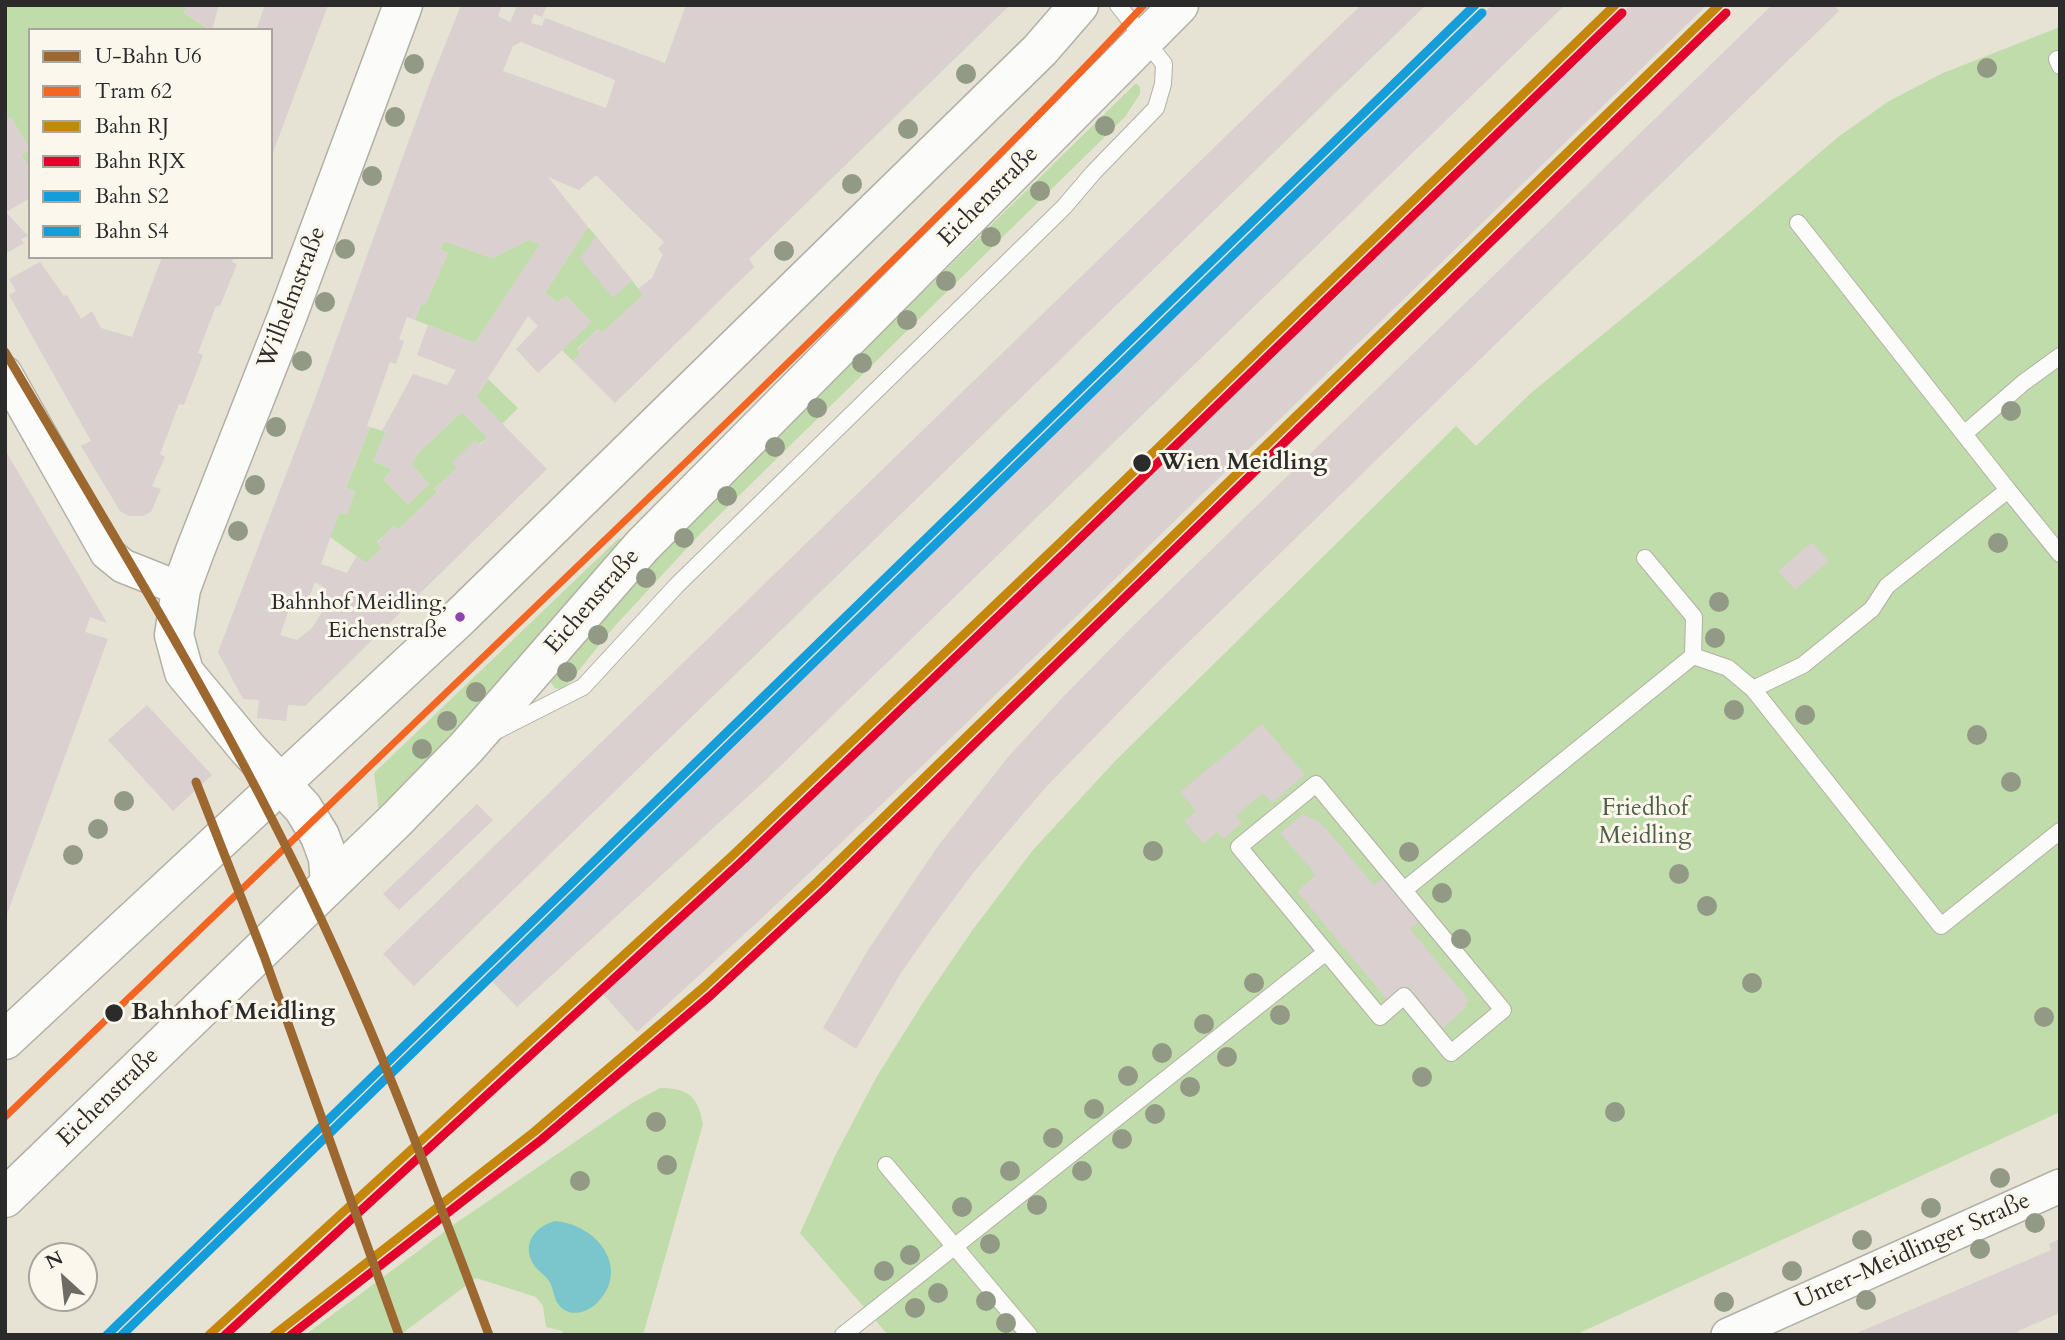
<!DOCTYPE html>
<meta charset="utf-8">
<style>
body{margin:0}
#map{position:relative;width:2065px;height:1340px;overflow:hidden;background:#e6e3d4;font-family:Cardo,serif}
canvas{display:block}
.frame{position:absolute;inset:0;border:7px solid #2b2b2b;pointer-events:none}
.legend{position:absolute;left:28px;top:28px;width:245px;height:231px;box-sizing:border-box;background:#fbf7ec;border:2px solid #a8a59f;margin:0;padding:9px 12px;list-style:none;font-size:21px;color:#2b2b2b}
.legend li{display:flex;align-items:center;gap:14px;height:35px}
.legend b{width:35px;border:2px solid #a8a59f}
.north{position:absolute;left:28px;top:1242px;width:70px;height:70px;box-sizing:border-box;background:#fbf7ec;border:2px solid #a8a59f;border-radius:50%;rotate:333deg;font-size:19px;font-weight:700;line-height:28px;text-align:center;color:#2b2b2b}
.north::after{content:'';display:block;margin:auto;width:24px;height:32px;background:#6c6b66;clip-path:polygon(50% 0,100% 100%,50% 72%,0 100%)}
</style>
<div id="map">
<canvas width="2065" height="1340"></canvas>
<div class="frame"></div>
<ul class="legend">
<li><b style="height:9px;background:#9d6830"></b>U-Bahn U6</li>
<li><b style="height:9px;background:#f26522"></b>Tram 62</li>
<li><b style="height:9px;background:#c4870b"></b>Bahn RJ</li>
<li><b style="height:9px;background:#e4002b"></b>Bahn RJX</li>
<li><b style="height:9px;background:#159dd9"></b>Bahn S2</li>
<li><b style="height:9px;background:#159dd9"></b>Bahn S4</li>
</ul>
<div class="north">N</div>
</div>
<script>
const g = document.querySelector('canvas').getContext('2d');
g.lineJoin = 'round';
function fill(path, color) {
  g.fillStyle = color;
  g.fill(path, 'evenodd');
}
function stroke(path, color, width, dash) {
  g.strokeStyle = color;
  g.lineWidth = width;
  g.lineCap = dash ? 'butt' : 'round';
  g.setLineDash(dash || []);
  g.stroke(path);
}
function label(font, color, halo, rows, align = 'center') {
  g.font = font + ' Cardo,serif';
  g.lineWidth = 6;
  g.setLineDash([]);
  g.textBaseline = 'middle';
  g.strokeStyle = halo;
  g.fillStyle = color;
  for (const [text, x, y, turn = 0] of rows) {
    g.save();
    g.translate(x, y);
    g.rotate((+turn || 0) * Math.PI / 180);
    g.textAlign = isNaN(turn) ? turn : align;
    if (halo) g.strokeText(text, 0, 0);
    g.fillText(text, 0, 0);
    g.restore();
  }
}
fill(new Path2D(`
 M 5,5 L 186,5 L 184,13 L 211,30 L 30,30 L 30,169 L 21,155 L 30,150 L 11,117 L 5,120 Z
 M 2060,27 L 2060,1112 L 1575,1335 L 888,1335 L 800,1233 L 836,1154 L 876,1078 L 924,1001 L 974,928 L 1033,850 L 1116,760 L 1456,426 L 1476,446 L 1531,393 L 1716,242 L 1838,137 L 1889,101 L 1943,73 Z
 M 1136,83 L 1140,87 L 1140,94 L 1125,117 L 701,533 L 613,628 L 567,685 L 560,689 L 555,688 L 551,683 L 553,675 L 617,600 L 700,511 Z
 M 588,227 L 596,236 L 613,297 L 632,280 L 643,295 L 602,333 L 598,329 L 577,349 L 580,354 L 573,361 L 562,350 L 591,322 L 566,296 L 557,302 L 545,293 Z
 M 528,240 L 540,244 L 475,343 L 415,320 L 421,304 L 425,305 L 448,253 L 440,250 L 444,241 L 492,258 Z
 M 488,379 L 518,408 L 502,424 L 476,397 Z
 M 462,412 L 488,438 L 453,462 L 457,468 L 434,489 L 437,492 L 398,530 L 394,526 L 377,542 L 382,548 L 366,563 L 330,537 L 339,513 L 347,514 L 355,491 L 346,488 L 370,427 L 386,432 L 373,461 L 392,469 L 384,480 L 408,504 L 429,484 L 411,464 L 419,452 Z
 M 619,538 L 622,540 L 465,724 L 379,811 L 374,773 Z
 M 660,1088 C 688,1088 698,1096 703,1124 L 643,1335 L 563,1335 L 562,1331 L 546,1327 L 543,1306 L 536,1297 L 476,1278 L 400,1335 L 305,1335 L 456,1223 L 632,1103 Z`), '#c0dcaa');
fill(new Path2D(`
 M 555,1221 C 596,1224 632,1268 597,1303 C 587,1313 569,1318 559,1305 C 553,1298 554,1288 549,1281 C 545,1275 538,1271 534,1265 C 521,1245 534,1227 555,1221 Z`), '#7bc6cc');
fill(new Path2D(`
 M 186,5 L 219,5 L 212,30 L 184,13 Z
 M 265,5 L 328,5 L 272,155 L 271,30 L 256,30 Z
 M 461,5 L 502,5 L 498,16 L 510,22 L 516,8 L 510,5 L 547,5 L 542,17 L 534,14 L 531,23 L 542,26 L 545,18 L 665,63 L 686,5 L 1010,5 L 749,259 L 754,267 L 615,403 L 573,361 L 580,354 L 577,350 L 598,329 L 602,333 L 643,295 L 638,289 L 652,278 L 663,254 L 658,249 L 664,242 L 596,175 L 579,190 L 548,177 L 588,227 L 545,293 L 557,302 L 566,296 L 592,322 L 538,373 L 516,349 L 538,326 L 528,316 L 476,397 L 547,469 L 305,706 L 288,705 L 286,721 L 257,718 L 259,700 L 243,699 L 218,652 L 313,404 L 431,80 ZM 521,42 L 615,80 L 606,108 L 503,71 L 513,46 ZM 528,240 L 540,244 L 475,343 L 428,325 L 417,355 L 456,370 L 447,385 L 413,374 L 382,431 L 386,432 L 373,461 L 392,469 L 384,480 L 408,504 L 429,484 L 411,464 L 419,452 L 462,412 L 488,438 L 480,445 L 475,440 L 452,462 L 457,468 L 434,489 L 437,492 L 398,530 L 394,525 L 377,543 L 382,548 L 366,563 L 357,555 L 347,573 L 321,564 L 339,513 L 347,514 L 355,491 L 346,488 L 370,427 L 367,426 L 390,362 L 396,364 L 404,341 L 399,339 L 407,317 L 415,320 L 421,304 L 425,305 L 448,253 L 440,250 L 444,241 L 492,258 ZM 315,582 L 326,589 L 322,598 L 328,602 L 312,628 L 297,640 L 280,635 L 292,601 L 306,605 Z
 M 1361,5 L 1426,5 L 414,986 L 383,954 Z
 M 1492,5 L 1565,5 L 767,779 L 517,1007 L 489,978 Z
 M 1631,5 L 1707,5 L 924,764 L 762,918 L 637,1032 L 602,993 L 797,815 Z
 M 1772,5 L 1834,5 L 1839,11 L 1165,665 L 1045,788 L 973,873 L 933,927 L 901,973 L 856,1049 L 823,1028 L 868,950 L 938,846 L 1009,756 L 1063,697 L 1131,628 Z
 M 11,117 L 30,150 L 21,155 L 30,169 L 30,198 L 6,212 L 28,236 L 21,239 L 24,243 L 5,254 L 5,120 Z
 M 596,236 L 632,280 L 613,298 L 580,258 Z
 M 162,257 L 234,257 L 232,262 L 237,264 L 220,306 L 216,306 L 198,353 L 203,355 L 184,405 L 179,404 L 160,454 L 165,457 L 152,486 L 161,489 L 151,512 L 142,516 L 129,516 L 120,511 L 81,446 L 91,441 L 9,295 L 16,291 L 9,279 L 40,262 L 64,296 L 67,295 L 81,319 L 92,311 L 101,328 L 132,337 Z
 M 5,450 L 107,623 L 90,617 L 85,632 L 108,639 L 6,917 Z
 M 1812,542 L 1829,561 L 1795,590 L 1778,571 Z
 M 147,705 L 212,775 L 173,811 L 108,740 Z
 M 1262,724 L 1305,775 L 1272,803 L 1263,793 L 1236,816 L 1242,823 L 1223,839 L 1217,832 L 1204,844 L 1184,821 L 1196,811 L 1180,792 Z
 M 477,804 L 493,820 L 399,910 L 383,894 Z
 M 1303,814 L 1321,823 L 1374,885 L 1383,878 L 1420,921 L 1410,929 L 1469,1000 L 1465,1004 L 1467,1007 L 1443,1028 L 1408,986 L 1388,1001 L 1297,891 L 1316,875 L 1280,833 Z
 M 2060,1239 L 2060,1313 L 2018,1331 L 2019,1335 L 1852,1335 L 2051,1250 L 2049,1244 Z`), '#d9d0cf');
const lane = new Path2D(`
 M 2057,59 L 2060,66
 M 1798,223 L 2008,490
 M 1964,434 L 2023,383 L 2060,356
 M 1645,558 L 1694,617 L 1693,656
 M 1753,689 L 1941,926 L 2060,831
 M 498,730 L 583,687 L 677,585 L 1064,207 L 1093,173 L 1156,108 L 1163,84 L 1164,64 L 1118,5
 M 1316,784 L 1503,1010 L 1451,1053 L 1404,996 L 1380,1017 L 1239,847 Z
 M 1404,890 L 1693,656 L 1728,668 L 1753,689 L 1803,665 L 1872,609 L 1887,586 L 2008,490 L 2060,554
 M 886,1165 L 1029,1335
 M 843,1335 L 1326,952`);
const street = new Path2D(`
 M 5,373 L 107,553 L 123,566 L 181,589
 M 1728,1335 L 2060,1186`);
const secondary = new Path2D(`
 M 330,883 L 328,858 L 320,836 L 303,808 L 248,749 L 184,672 L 174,635 L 181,589 L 195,551 L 287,317 L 403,5`);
const primary = new Path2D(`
 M 5,1040 L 460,617 L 1040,50 L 1079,5
 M 5,1198 L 397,819 L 466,748 L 642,546 L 1179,5`);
stroke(lane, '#b2b0a6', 18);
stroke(street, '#b2b0a6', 36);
stroke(secondary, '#b2b0a6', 41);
stroke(primary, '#b2b0a6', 41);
stroke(lane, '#fbfbf9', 16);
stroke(street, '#fbfbf9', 33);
stroke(secondary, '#fbfbf9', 38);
stroke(primary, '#fbfbf9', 38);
stroke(new Path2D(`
 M 209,1335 L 733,855 L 1065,538 L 1615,5
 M 274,1335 L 534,1132 L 704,987 L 817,882 L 1719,5`), '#c4870b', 9);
stroke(new Path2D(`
 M 225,1335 L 740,863 L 1072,546 L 1622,13
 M 291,1335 L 541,1140 L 711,995 L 824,890 L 1726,13`), '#e4002b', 9);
stroke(new Path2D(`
 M 107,1335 L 1475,5`), '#159dd9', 9);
stroke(new Path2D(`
 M 122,1335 L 1482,13`), '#159dd9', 9);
stroke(new Path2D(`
 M 5,1117 C 233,900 460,682 685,463 C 840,312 996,163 1144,5`), '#f26522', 7);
stroke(new Path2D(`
 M 5,352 C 106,523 211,693 298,871 C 372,1021 430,1178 489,1335
 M 196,782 L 264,956 L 399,1335`), '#9d6830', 9);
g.fillStyle = '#929a86';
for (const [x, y] of [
 [414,64],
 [1987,68],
 [966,74],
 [395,117],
 [1105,126],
 [908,129],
 [372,176],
 [852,184],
 [1040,191],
 [991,237],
 [345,249],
 [784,251],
 [946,281],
 [325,302],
 [907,320],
 [302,361],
 [862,363],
 [817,408],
 [2011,411],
 [276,427],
 [775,447],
 [255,485],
 [727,496],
 [238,531],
 [684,538],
 [1998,543],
 [646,578],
 [1719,602],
 [598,635],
 [1715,638],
 [567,672],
 [476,692],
 [1734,710],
 [1805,715],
 [447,721],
 [1977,735],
 [422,749],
 [2011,782],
 [124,801],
 [98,829],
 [1153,851],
 [1409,852],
 [73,855],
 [1679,874],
 [1442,893],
 [1707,906],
 [1461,939],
 [1254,983],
 [1752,983],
 [1280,1015],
 [2044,1017],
 [1204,1024],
 [1162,1053],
 [1227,1057],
 [1128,1076],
 [1422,1077],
 [1190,1087],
 [1094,1109],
 [1615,1112],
 [1155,1114],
 [656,1122],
 [1053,1138],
 [1122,1139],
 [667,1165],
 [1010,1171],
 [1082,1171],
 [2000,1178],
 [580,1181],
 [1037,1205],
 [962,1207],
 [1931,1208],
 [2035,1223],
 [1862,1240],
 [990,1244],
 [1980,1249],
 [910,1255],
 [884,1271],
 [1792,1271],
 [938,1293],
 [1866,1300],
 [986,1301],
 [1724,1302],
 [915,1308],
 [1006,1323]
]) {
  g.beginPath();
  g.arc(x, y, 10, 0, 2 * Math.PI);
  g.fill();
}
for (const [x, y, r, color] of [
 [1142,463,10,"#2b2b2b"],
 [460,617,6,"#8e44ad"],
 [114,1013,10,"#2b2b2b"]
]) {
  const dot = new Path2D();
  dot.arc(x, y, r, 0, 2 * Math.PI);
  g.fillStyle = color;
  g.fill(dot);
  stroke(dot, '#fbf7ec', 2.5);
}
label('22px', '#2b2b2b', '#fbf7ec', [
 ["Bahnhof Meidling,",447,604],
 ["Eichenstraße",447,632]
], 'right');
label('24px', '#2b2b2b', '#fbf7ec', [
 ["Eichenstraße",989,197,-45],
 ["Wilhelmstraße",293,298,-69],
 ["Eichenstraße",593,602,-49],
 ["Eichenstraße",109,1098,-44],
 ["Unter-Meidlinger Straße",1913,1252,-24]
]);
label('bold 24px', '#2b2b2b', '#fbf7ec', [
 ["Wien Meidling",1159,463],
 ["Bahnhof Meidling",131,1013]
], 'left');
label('24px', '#4e5e47', '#fbf7ec', [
 ["Friedhof",1645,809],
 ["Meidling",1645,837]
]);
</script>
